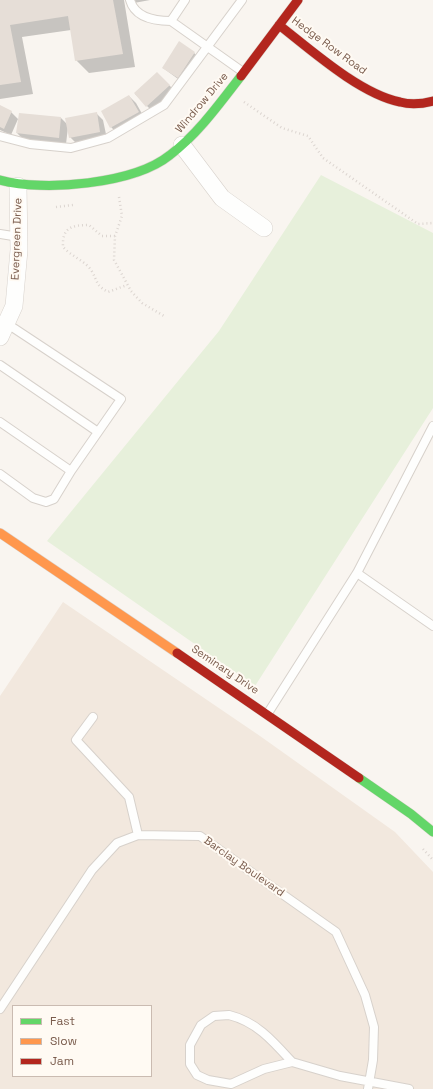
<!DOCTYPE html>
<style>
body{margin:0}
#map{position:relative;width:433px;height:1089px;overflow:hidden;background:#f9f5f0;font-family:"Space Grotesk",sans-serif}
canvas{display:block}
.legend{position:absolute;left:12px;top:1005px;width:140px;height:72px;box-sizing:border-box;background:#fffaf3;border:1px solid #cabbb1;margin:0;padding:5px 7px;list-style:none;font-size:12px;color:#7a5c4d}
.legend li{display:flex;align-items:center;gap:8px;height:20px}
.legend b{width:20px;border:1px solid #cabbb1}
</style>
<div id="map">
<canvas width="433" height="1089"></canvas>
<ul class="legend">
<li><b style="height:5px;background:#63d668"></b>Fast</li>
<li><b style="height:5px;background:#ff974d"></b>Slow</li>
<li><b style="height:5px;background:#b3261e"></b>Jam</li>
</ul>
</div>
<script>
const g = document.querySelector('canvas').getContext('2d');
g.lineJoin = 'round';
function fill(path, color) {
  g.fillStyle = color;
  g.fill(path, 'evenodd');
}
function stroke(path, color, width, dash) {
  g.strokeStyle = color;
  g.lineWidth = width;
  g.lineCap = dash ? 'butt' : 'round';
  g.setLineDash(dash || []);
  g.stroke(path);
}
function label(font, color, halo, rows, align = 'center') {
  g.font = font + ' "Space Grotesk",sans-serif';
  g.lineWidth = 4;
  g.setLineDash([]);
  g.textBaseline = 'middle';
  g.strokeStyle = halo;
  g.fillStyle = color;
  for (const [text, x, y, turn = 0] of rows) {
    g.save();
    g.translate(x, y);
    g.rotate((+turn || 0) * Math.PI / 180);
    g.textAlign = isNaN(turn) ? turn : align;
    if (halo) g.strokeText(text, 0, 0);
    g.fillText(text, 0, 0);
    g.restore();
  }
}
fill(new Path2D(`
 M 63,602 L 260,736 L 395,832 L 433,872 L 433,1089 L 0,1089 L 0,696 ZM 13,1006 L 151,1006 L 151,1076 L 13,1076 Z`), '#f2e8de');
fill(new Path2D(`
 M 321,175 L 433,233 L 433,408 L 255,686 L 47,541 L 219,331 Z`), '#e7f0db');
fill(new Path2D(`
 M 0,0 L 124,0 L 135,67 L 89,73 L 76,60 L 71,30 L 22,37 L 33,94 L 0,99 Z
 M 131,0 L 150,0 L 134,3 Z
 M 194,53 L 201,59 L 185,84 L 163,68 Z
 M 164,80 L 176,92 L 154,113 L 135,94 Z
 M 129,96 L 136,103 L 145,119 L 118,134 L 111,127 Z
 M 0,107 L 11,112 L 18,119 L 11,135 L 0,130 Z
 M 96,113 L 103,120 L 107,139 L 77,144 L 70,137 L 68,127 L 66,144 L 24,140 L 17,133 L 61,118 L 68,125 Z`), '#0003');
fill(new Path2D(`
 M 0,0 L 113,0 L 123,54 L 75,61 L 68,16 L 10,25 L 21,82 L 0,85 Z
 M 179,41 L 195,52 L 178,78 L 162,68 Z
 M 157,72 L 170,85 L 146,107 L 134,93 Z
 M 129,95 L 139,112 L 110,128 L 101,111 Z
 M 0,105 L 12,111 L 4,129 L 0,127 Z
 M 97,112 L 100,132 L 69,138 L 65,118 Z
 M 19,113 L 61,117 L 59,138 L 16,133 Z`), '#e6ded7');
const lane = new Path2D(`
 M 130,0 C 135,18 154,21 171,21
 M 185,0 L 171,21 L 243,72
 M 0,136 L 30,144 L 71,148 L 108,138 L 164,105 L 242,0
 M 0,234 L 19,237
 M 0,365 L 98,432
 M 0,422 L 71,471 L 121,399 L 6,323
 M 0,474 L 33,498 L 46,502 L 54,499 L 71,471
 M 357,573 L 433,626
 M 268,713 L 357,573 L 433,426
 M 93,717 L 76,740 L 129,797 L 138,835
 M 0,1009 L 92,870 L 117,843 L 138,835 L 200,836 L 336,932 L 365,995 L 374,1027 L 373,1060 L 368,1089
 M 229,1015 C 257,1022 273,1041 292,1062 L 264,1069 L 231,1084 L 208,1080 L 197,1075 L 190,1064 L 190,1045 L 201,1025 L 214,1016 Z
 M 292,1062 L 340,1076 L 409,1089`);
const street = new Path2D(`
 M 182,145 L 222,198 L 264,228
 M 0,337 L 14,306 L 19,250 L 18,186`);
const fast = new Path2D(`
 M 0,180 C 44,192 134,184 170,155 C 198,134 220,103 241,76
 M 359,778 L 411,814 L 433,832`);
const slow = new Path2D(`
 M 0,533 L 177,653`);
const jam = new Path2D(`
 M 279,25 C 311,50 360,94 400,102 C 411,105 422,104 433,101
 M 241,76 L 298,0
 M 177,653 L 359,778`);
stroke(lane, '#d7d1cb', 10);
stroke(street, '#d7d1cb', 18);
stroke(fast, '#d9d2cb', 10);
stroke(slow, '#d9d2cb', 10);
stroke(jam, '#d9d2cb', 10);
stroke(new Path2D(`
 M 244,102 L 282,128 L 308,136 L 323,158 L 418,224 L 433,223
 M 119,197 L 122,216 L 115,236 L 114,260 L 131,291 L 142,303 L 164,316
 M 56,207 L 73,205
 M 115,236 L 102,236 L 89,225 C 71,225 62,228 63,247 C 71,256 85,261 91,270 C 98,281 95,285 108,292 L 127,285
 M 423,849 L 433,860`), '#dcd5d0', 2.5, [1, 3]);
stroke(lane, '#fefefd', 8);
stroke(street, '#fefefd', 17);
stroke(fast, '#63d668', 9);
stroke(slow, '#ff974d', 9);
stroke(jam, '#b3261e', 9);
label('11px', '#7a5c4d', '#fffaf3', [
 ["Hedge Row Road",329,46,36],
 ["Windrow Drive",202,103,-50],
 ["Evergreen Drive",17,239,-88],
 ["Seminary Drive",225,670,34],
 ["Barclay Boulevard",244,867,35]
]);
</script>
